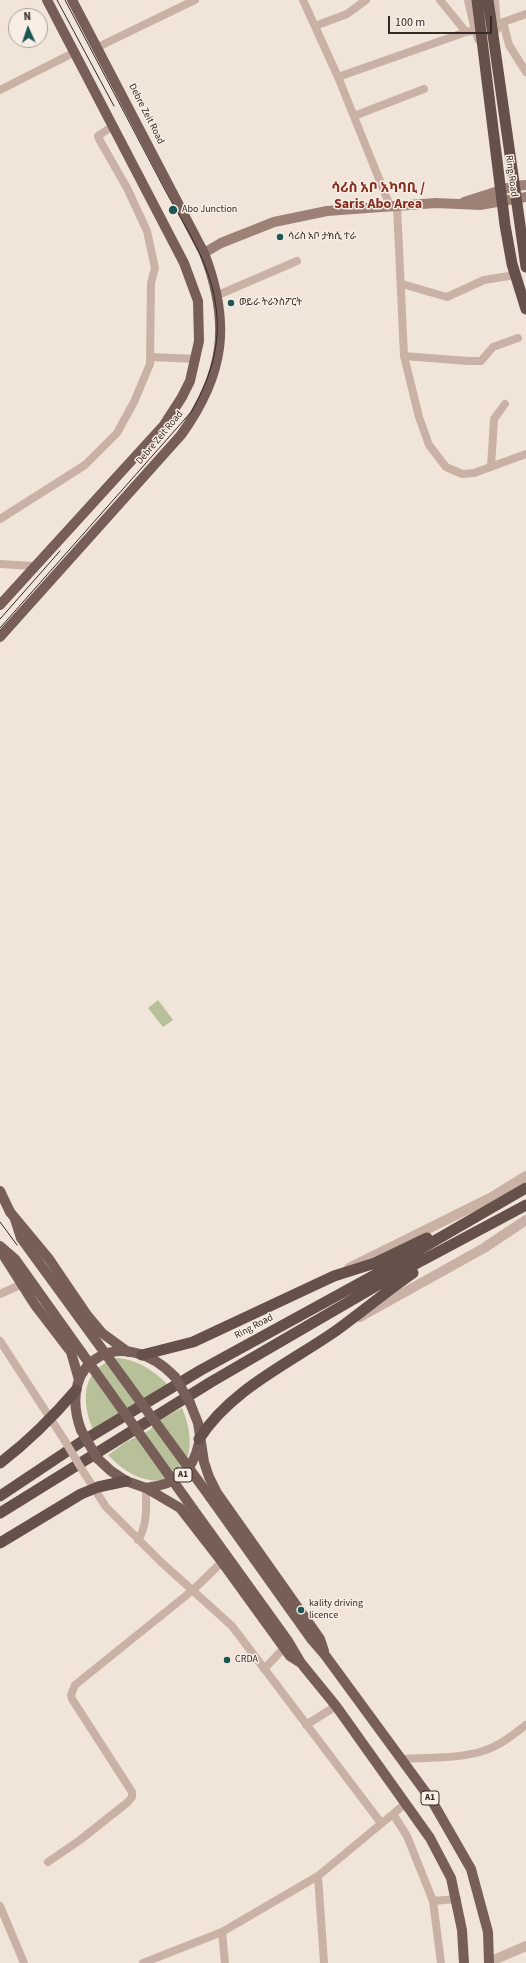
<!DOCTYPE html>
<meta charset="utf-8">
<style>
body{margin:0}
#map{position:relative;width:526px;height:1963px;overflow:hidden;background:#f1e4d9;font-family:"Source Sans 3",sans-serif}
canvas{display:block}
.north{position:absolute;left:8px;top:8px;width:40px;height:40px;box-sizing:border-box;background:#f9eee5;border:1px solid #aba099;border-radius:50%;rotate:357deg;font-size:11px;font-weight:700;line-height:16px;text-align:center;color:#352a26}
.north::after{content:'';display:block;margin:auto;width:14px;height:18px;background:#1c5655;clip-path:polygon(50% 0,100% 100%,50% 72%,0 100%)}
.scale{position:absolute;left:388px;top:16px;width:104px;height:18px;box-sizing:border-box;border:2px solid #352a26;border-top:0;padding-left:5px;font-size:12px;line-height:14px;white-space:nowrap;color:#352a26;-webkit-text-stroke:3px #f9eee5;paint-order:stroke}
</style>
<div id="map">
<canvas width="526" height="1963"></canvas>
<div class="north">N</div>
<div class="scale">100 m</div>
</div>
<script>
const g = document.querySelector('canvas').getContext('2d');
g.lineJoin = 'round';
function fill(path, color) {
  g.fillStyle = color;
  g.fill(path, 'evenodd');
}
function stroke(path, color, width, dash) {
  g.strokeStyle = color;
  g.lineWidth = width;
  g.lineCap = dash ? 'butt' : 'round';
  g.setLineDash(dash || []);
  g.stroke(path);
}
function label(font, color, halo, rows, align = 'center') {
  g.font = font + ' "Source Sans 3","Noto Sans Ethiopic",sans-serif';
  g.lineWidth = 3;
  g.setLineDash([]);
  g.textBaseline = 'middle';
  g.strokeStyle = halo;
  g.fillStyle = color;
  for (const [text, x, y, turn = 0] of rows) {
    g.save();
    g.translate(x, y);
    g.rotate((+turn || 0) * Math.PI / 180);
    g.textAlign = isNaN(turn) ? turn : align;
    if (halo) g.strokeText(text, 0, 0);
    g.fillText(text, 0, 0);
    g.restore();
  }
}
fill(new Path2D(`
 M 158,1000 L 173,1020 L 163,1027 L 148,1008 Z
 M 117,1358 C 139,1360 153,1370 168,1385 L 94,1432 C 81,1403 80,1369 117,1358 Z
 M 182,1408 C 210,1474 157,1507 108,1455 L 126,1442 L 150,1430 L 156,1422 Z`), '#b7c099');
stroke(new Path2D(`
 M 303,0 L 338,77 L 390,206
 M 440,0 L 466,32
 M 503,22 L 509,45 L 526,72
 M 498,24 L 526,14
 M 315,26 L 347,14 L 366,0
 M 98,47 L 195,0
 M 338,77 L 466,32 L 476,30
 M 0,90 L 75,52
 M 354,116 L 424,89
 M 397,206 L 404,356 L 419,417 L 429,445 L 446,467 L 462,474 L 474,473 L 526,454
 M 402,284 L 447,297 L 484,280 L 515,275
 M 218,295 L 297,261
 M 404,356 L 468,361 L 481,361 L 493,347 L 518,338
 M 150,357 L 196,359
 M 491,467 L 494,419 L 505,404
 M 0,519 L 85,465 L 117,433 L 134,402 L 150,364 L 151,283 L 155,268 L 147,231 L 127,188 L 99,139 L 98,136 L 113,126
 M 0,564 L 34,566
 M 0,1294 L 22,1284
 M 0,1341 L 65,1441
 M 81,1468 L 106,1507 L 161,1562 L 232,1626 L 381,1823
 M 138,1540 C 148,1525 146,1505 146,1488
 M 264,1669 L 284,1648
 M 306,1725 L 336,1706
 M 402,1759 C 428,1757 459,1759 483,1751 C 499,1746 513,1735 526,1725
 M 393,1814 L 407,1836 L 433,1901 L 441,1963
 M 48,1862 L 80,1840 L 128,1802 L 132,1797 L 132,1792 L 72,1699 L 71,1695 L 75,1685 L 193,1590 L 222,1562
 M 318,1876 L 324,1963
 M 433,1901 L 457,1899
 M 0,1906 L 24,1963
 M 222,1932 L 225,1963
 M 143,1963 L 222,1932 L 318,1876 L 405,1804`), '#c9b2a5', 8);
stroke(new Path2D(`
 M 469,0 L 476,30 L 479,39
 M 494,0 L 496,29
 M 349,1268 L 492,1197 L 526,1176
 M 360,1317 L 484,1248 L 526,1220
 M 489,1962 L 526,1946`), '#c9b2a5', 10);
stroke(new Path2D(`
 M 464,202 L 514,186 L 526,185
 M 204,253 L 221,243 L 274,222 L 327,211 L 436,203 L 480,205 L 526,197`), '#9d8177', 10);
stroke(new Path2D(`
 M 0,605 L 164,425 L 182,397 L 190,381 L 199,341 L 198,301 L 184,263 L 47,0
 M 0,637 L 181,435 C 225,374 231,323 204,253 L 72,0
 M 0,1191 L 10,1212 L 49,1259 L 87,1315 L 102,1333 L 128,1352
 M 0,1250 L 35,1305 L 71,1352 L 79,1380
 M 190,1403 L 198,1423 L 204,1462 L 209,1477 L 217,1493 L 320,1639 L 324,1651
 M 81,1430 C 55,1358 125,1324 175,1377
 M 97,1458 L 111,1471 L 126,1481 L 146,1488 L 180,1508 L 222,1562 L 290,1656 L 301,1663
 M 146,1488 C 176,1484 192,1474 199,1443
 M 210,1497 L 312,1640 L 325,1655 L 432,1801 L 471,1869 L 488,1932 L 489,1963
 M 193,1509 L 288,1641 L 301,1663 L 336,1706 L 430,1838 L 451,1878 L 462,1930 L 464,1963`), '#775f57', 10);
stroke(new Path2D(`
 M 477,0 L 505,225 L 512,264 L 526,309
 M 488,0 L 526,267
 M 142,1355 L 193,1342 L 334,1276 L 375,1263 L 427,1238
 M 199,1439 C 231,1389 290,1363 337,1330 C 363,1311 387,1291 413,1273
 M 0,1463 C 29,1441 52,1418 76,1390
 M 0,1496 L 81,1442 L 201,1370 L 391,1266 L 526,1188
 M 0,1513 L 211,1382 L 395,1275 L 526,1205
 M 0,1543 L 81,1494 L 98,1487 L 126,1481`), '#66514a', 11);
stroke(new Path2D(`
 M 57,0 L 114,106
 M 0,619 L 60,551
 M 0,628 L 192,411 C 213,372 223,339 214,295 C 206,256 182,222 164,188 C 131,125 98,63 65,0
 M 0,1222 L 17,1245`), '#352a26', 1);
stroke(new Path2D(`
 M 65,1441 L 81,1468`), '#c9b2a5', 8);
stroke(new Path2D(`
 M 15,1219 L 21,1238 L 210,1497
 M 0,1246 L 15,1259 L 193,1509
 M 175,1377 L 190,1403
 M 81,1430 L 97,1458`), '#775f57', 10);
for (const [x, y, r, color] of [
 [173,210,5,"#1c5655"],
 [280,237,4,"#1c5655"],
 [231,303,4,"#1c5655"],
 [301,1610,4,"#1c5655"],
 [227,1660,4,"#1c5655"]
]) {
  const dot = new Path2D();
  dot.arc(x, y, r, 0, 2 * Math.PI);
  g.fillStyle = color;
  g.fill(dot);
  stroke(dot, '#f9eee5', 1.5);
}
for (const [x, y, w] of [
 [183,1475,18],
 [430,1798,18]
]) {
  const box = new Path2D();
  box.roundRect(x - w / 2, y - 7, w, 14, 3);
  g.fillStyle = '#f9eee5';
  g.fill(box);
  stroke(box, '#352a26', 1);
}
label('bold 9px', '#352a26', null, [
 ["A1",183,1475],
 ["A1",430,1798]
]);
label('10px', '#352a26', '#f9eee5', [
 ["Debre Zeit Road",146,114,63],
 ["Ring Road",511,176,82],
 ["Debre Zeit Road",160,438,-50],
 ["Ring Road",254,1327,-28]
]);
label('10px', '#352a26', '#f9eee5', [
 ["Abo Junction",182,210],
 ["ሳሪስ አቦ ታክሲ ተራ",288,237],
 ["ወይራ ትራንስፖርት",239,303],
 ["kality driving",309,1604],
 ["licence",309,1616],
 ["CRDA",235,1660]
], 'left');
label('bold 14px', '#842e20', '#f9eee5', [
 ["ሳሪስ አቦ አካባቢ /",378,189],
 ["Saris Abo Area",378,205]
]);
</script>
